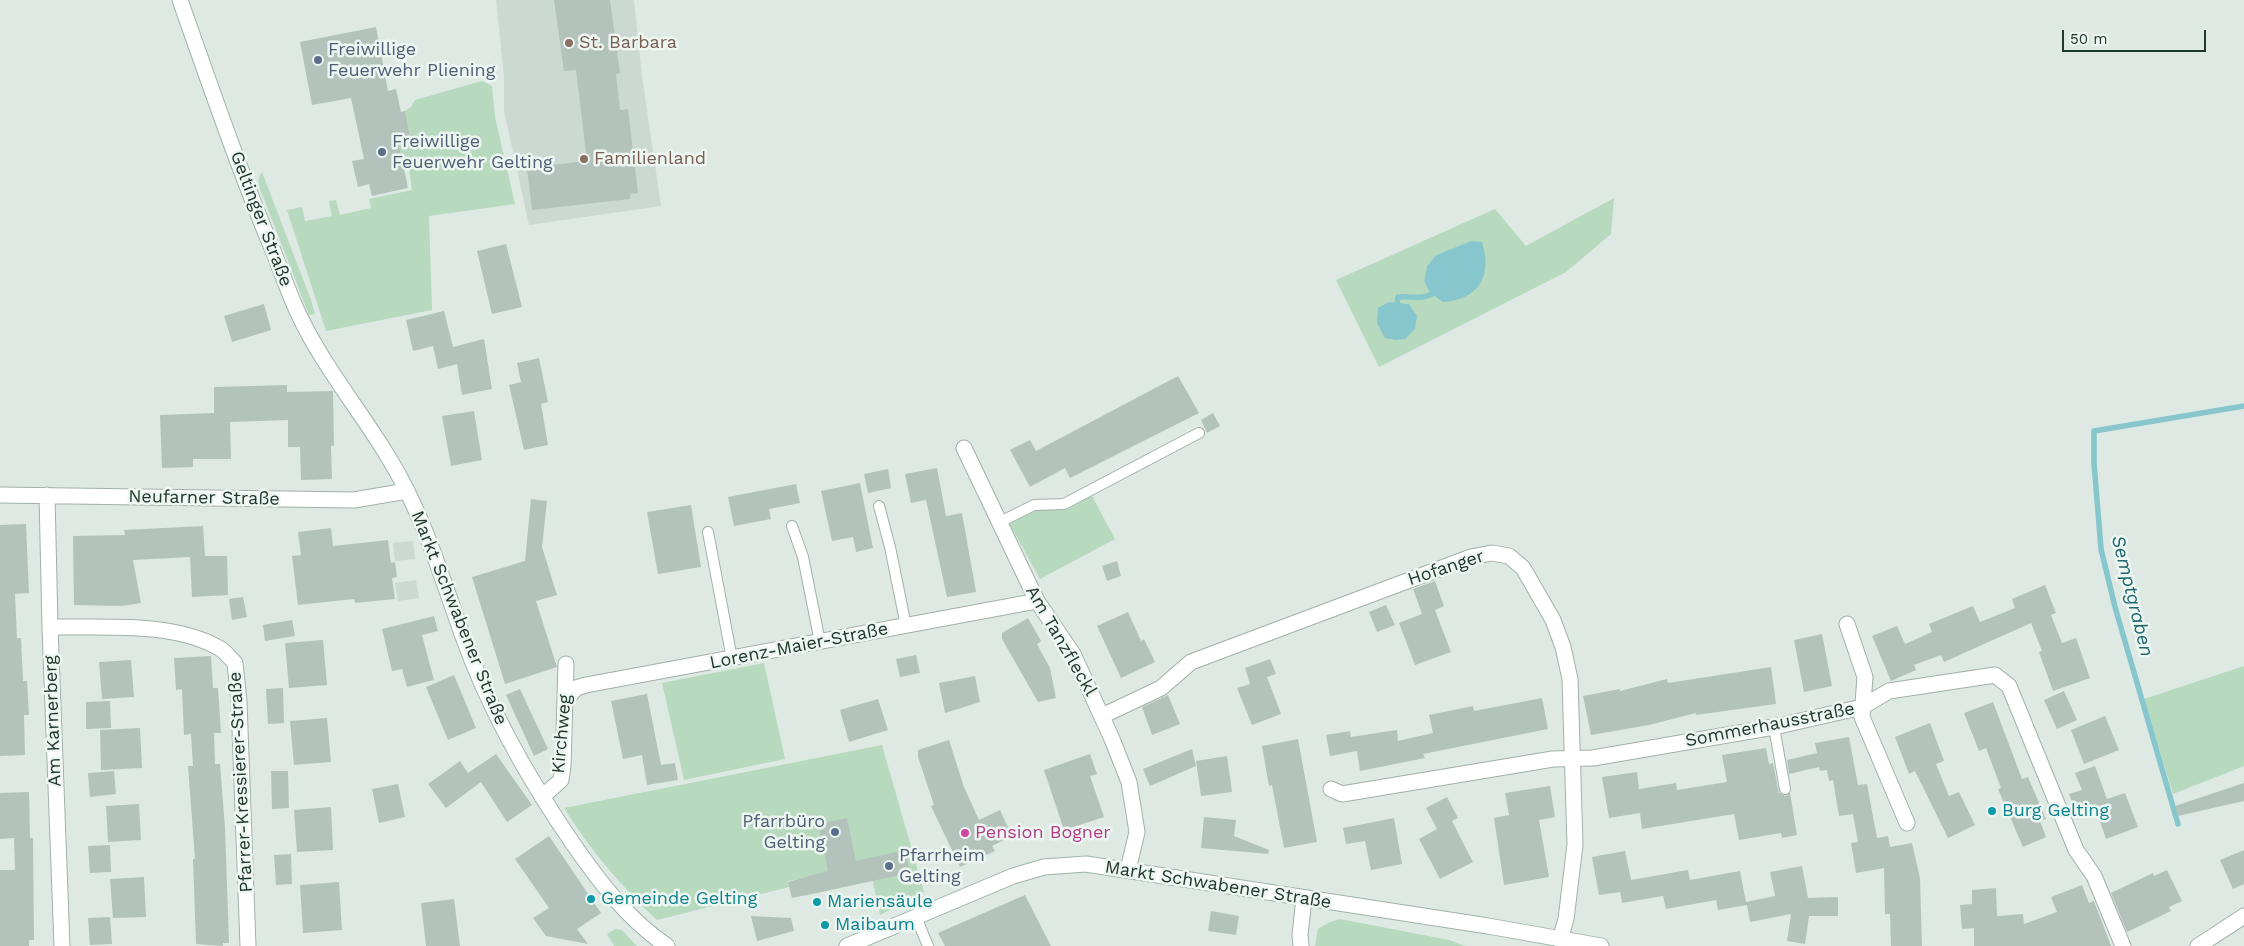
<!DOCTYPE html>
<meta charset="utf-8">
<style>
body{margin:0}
#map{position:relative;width:2244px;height:946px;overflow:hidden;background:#dee9e3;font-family:"Work Sans",sans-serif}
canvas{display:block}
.scale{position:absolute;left:2062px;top:30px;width:144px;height:22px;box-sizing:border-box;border:2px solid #203730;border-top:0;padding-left:6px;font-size:15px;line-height:18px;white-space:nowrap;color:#203730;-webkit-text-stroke:4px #eef6f1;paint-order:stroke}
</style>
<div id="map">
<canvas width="2244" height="946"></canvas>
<div class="scale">50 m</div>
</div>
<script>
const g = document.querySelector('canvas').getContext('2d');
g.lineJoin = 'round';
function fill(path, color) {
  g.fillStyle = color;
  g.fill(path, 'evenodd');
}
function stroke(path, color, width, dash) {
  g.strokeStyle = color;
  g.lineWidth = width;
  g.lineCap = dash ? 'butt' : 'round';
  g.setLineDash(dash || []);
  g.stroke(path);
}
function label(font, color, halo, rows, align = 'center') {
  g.font = font + ' "Work Sans",sans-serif';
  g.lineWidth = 5;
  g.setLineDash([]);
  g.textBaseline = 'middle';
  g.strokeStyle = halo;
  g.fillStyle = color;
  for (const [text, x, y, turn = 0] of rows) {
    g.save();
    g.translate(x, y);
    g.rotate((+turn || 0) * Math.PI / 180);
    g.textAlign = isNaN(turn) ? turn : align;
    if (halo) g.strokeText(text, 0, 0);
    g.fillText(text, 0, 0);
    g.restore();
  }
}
fill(new Path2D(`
 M 496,0 L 634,0 L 642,76 L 661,206 L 529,225 L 504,111 L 504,77 Z
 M 413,541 L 415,559 L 395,561 L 393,543 Z
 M 416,580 L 419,598 L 398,601 L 395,583 Z`), '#ccd8d2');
fill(new Path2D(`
 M 482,81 L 492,86 L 495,117 L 515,204 L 429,216 L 432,310 L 326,331 L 287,210 L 302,207 L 305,221 L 332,216 L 329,201 L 336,200 L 340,215 L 371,208 L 369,199 L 412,190 L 409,168 L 404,169 L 399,145 L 411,142 L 405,111 L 411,107 L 415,100 Z
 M 262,172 L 311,300 L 315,314 L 309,315 L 262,194 C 259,186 256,179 262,172 Z
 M 1614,198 L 1611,234 L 1566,272 L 1379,367 L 1336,280 L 1495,209 L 1526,246 ZM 1471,241 L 1484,248 L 1483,276 L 1442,302 L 1429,291 L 1424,281 L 1427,266 L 1436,255 Z
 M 1092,496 L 1115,539 L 1040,579 L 1009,523 L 1034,510 L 1067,509 Z
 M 764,663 L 785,759 L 684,780 L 662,683 Z
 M 2244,666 L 2244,766 L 2173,794 L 2144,699 Z
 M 882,745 L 924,892 L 880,915 L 868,859 L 849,886 L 804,896 L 800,879 L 788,881 L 789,887 L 657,920 C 621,886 590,850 564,808 Z
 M 1340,919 L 1449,940 L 1465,946 L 1315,946 L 1318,929 L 1330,922 Z
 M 615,929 L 622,930 L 637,946 L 614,946 L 607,934 Z`), '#b7d9be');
fill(new Path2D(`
 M 1471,241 L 1482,242 C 1493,277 1478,300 1442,302 L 1429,291 L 1424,281 L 1427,266 L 1436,255 Z
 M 1389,302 L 1409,304 L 1417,316 L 1415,329 L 1405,339 L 1396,340 L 1385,338 L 1377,323 L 1378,308 Z`), '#87c6cc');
stroke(new Path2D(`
 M 1397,303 L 1398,297 C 1411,296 1420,300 1432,294
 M 2178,824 L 2115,607 L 2101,549 L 2094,463 L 2094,431 L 2244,406`), '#87c6cc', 5.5);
fill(new Path2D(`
 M 554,0 L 610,0 L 620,73 L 616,74 L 620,110 L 628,109 L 638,193 L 630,194 L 630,199 L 532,210 L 527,168 L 587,161 L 576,70 L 564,71 Z
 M 376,27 L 388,91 L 396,89 L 401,112 L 405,111 L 411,142 L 399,145 L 408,188 L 372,196 L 369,184 L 358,187 L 352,161 L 364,159 L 351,98 L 312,105 L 300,42 Z
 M 506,244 L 522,307 L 492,314 L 477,251 Z
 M 264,304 L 271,330 L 232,342 L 224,316 Z
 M 444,311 L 453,347 L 484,339 L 492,389 L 462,395 L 457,364 L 438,369 L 433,346 L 413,351 L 406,320 Z
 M 539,358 L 548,402 L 541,404 L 548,445 L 524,450 L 509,385 L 521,382 L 517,363 Z
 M 1178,376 L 1199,413 L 1070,478 L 1065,468 L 1030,487 L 1010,450 L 1030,440 L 1036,451 Z
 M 287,385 L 287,392 L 333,391 L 334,446 L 331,446 L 332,479 L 301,480 L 300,447 L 288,447 L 288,420 L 230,422 L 231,459 L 193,459 L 193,467 L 162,468 L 160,415 L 214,413 L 214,387 Z
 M 474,411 L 482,460 L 451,466 L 442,416 Z
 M 1213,413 L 1220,426 L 1207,433 L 1201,420 Z
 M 937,468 L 946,516 L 962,513 L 976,592 L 947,597 L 926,500 L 911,503 L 905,474 Z
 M 888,469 L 891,488 L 868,493 L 864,474 Z
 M 860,483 L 873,548 L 856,552 L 853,537 L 832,541 L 821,491 Z
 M 796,484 L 800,503 L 769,509 L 771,519 L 734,526 L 728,497 Z
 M 531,499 L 547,501 L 542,547 L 557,595 L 536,601 L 557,667 L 505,684 L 472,577 L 525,561 Z
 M 691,505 L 701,567 L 658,574 L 647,512 Z
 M 26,524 L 29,593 L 15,594 L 17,638 L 21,638 L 23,681 L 27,681 L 29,715 L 24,715 L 25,755 L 0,756 L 0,525 Z
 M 203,526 L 205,556 L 227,556 L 228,595 L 192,597 L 190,557 L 133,560 L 141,603 L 122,606 L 74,605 L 73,536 L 125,535 L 124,530 Z
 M 331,528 L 333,546 L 388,540 L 391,563 L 395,562 L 397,577 L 392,578 L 395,599 L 355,603 L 354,599 L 298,605 L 292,556 L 301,555 L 298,532 Z
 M 1117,561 L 1121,576 L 1107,581 L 1102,566 Z
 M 1435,581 L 1444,606 L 1435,610 L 1451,652 L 1415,665 L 1399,623 L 1422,614 L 1413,589 Z
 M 2045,585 L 2056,613 L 2051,615 L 2062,643 L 2076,638 L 2090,678 L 2053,691 L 2039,652 L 2042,651 L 2031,623 L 1944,662 L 1941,655 L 1914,665 L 1916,670 L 1891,681 L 1872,636 L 1897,626 L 1905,644 L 1932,632 L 1929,624 L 1973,606 L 1980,622 L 2015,608 L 2012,599 Z
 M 243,597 L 247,617 L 232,620 L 229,599 Z
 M 1386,605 L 1395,625 L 1377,632 L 1369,612 Z
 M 1128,612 L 1141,641 L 1144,639 L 1155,662 L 1121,678 L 1097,626 Z
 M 434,616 L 438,631 L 422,635 L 434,680 L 407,687 L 402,669 L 392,671 L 382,629 Z
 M 1028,618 L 1041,641 L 1037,644 L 1050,668 L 1056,698 L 1038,702 L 1002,639 L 1002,633 Z
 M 292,620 L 295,636 L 265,641 L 263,625 Z
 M 1822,634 L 1832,686 L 1804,692 L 1794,640 Z
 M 323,640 L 327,685 L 289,688 L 285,643 Z
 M 916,655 L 920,673 L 900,677 L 896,659 Z
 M 211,656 L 213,688 L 218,688 L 221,733 L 214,733 L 215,764 L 220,764 L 225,828 L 229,943 L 223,943 L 223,946 L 196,944 L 193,859 L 195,859 L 188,766 L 193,766 L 191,734 L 184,735 L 182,689 L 176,690 L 174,658 Z
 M 1270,659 L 1276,674 L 1267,677 L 1281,714 L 1252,725 L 1237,688 L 1250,684 L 1245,668 Z
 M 131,660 L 134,697 L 102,699 L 99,662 Z
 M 1771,667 L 1776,704 L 1696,715 L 1696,713 L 1649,725 L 1591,735 L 1583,696 L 1620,689 L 1620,691 L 1667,679 L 1668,683 Z
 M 454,675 L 476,728 L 448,740 L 426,687 Z
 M 975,676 L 980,702 L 945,713 L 939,683 Z
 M 283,688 L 284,723 L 268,724 L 266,689 Z
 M 520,689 L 548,749 L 534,756 L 506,695 Z
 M 2064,691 L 2077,720 L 2057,729 L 2044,700 Z
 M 647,694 L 661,765 L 675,763 L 678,780 L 647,785 L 642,755 L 623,759 L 611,701 Z
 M 1168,695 L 1180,724 L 1152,735 L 1142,707 Z
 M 1542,698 L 1548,729 L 1423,754 L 1425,758 L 1360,771 L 1357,751 L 1330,756 L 1326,735 L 1350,731 L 1351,737 L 1397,730 L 1398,741 L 1433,733 L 1429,715 L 1473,706 L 1474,711 Z
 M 878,699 L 888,730 L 849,742 L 840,710 Z
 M 110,701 L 111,728 L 86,729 L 86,702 Z
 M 1993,702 L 2022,779 L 2028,777 L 2046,819 L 2040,821 L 2046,837 L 2023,847 L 1998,789 L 2001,788 L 1986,748 L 1979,751 L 1964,713 Z
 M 2105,716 L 2119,750 L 2084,764 L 2071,730 Z
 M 327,718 L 331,762 L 294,765 L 290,721 Z
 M 1930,723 L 1944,761 L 1936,764 L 1949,796 L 1959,792 L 1975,825 L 1948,838 L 1915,771 L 1909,774 L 1895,737 Z
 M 140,728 L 142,768 L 101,770 L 100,730 Z
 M 1849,737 L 1858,785 L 1867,784 L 1877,838 L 1888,836 L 1890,847 L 1912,843 L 1920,878 L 1922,946 L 1891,946 L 1890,914 L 1885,914 L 1884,868 L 1856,873 L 1851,843 L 1858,842 L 1853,814 L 1839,816 L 1833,780 L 1829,781 L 1827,770 L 1820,771 L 1819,767 L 1789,774 L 1787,760 L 1817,753 L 1815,743 Z
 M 1298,739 L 1317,842 L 1284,848 L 1272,785 L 1269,786 L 1262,746 Z
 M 949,740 L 964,787 L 979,820 L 1000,810 L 1012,836 L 992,846 L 995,851 L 960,867 L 931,806 L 934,805 L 918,757 L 918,750 Z
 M 1766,748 L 1769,764 L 1773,763 L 1779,793 L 1786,796 L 1790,793 L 1797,835 L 1782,838 L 1781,833 L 1739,840 L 1734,814 L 1642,829 L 1640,813 L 1609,818 L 1602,777 L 1637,772 L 1639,789 L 1676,783 L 1677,790 L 1727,782 L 1722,755 Z
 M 1192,749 L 1196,766 L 1150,786 L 1143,769 Z
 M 496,754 L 532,805 L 507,822 L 481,782 L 446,808 L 428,784 L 460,761 L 468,773 Z
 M 1090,754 L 1097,774 L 1090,776 L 1104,817 L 1064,830 L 1044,770 Z
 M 1227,756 L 1232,792 L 1201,796 L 1196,761 Z
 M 2095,766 L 2107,799 L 2125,793 L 2138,827 L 2106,839 L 2096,810 L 2078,817 L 2069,794 L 2082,790 L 2075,773 Z
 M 114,771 L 116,794 L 90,797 L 88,773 Z
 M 271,771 L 288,771 L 289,808 L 272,809 Z
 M 2244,783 L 2244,801 L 2178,816 L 2175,806 Z
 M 398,784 L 405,817 L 379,823 L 372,789 Z
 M 1550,786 L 1555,817 L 1539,820 L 1549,877 L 1504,885 L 1494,818 L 1509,815 L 1505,793 Z
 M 29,792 L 30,838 L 33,838 L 34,940 L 29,940 L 29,946 L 0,946 L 0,870 L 15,870 L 14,838 L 0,839 L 0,793 Z
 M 1447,797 L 1458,818 L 1452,821 L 1473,862 L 1440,879 L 1419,839 L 1437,829 L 1426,808 Z
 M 139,804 L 141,840 L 108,842 L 106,806 Z
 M 331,807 L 333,850 L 297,852 L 294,810 Z
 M 1204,817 L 1236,820 L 1234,836 L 1269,850 L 1268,854 L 1201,848 Z
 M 847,818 L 856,861 L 905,850 L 910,873 L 792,898 L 788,882 L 828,871 L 818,824 Z
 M 1394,818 L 1402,864 L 1371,870 L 1365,841 L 1346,844 L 1343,828 Z
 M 549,836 L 601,913 L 577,929 L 588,944 L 546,936 L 533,918 L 549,908 L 515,859 Z
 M 110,845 L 111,872 L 90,873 L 88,846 Z
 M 2244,850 L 2244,884 L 2233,889 L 2220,860 Z
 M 1625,851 L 1631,880 L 1688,870 L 1690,880 L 1740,871 L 1746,902 L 1775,896 L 1770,872 L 1802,866 L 1808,898 L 1838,897 L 1838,916 L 1809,916 L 1805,944 L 1787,941 L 1791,914 L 1750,922 L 1747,905 L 1718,910 L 1716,900 L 1666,909 L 1663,896 L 1622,903 L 1620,892 L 1599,895 L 1592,857 Z
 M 291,854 L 292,884 L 276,885 L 274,855 Z
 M 2167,870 L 2182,901 L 2169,907 L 2171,911 L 2127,932 L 2111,893 L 2153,873 L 2154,876 Z
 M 144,877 L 146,917 L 113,918 L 110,879 Z
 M 339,882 L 342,930 L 303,933 L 300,885 Z
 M 2082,885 L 2089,903 L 2094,901 L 2111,946 L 1974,946 L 1974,928 L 1962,929 L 1960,905 L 1972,904 L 1972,890 L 1996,888 L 1997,916 L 2023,914 L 2024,924 L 2057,912 L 2051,897 Z
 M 1025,895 L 1051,946 L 945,946 L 938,933 Z
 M 454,899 L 460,946 L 426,946 L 421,903 Z
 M 1211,911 L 1239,916 L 1236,935 L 1208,931 Z
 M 751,916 L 791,918 L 794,931 L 757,941 Z
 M 110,917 L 112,944 L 90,945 L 88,918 Z`), '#b3c3bc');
const service = new Path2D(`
 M 879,506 L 890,547 L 906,626
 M 998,523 L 1034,505 L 1064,504 L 1199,433
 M 792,526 L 803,557 L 820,642
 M 708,532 L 732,659
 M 1774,727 L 1785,789
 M 916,917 L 928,946`);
const minor = new Path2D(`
 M 964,448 L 1037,601 L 1073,654 L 1112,739 L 1129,782 L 1137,832 L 1128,870
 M 0,495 L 354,500 L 407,491
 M 47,495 L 50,627 L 62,946
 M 1847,624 L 1865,677 L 1862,717 L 1907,823
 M 50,627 C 102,628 172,621 219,648 C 225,651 230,658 235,663 L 239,702 L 248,946
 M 566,700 L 576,688 L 586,685 L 1037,601
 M 1102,716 L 1161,688 L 1191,662 L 1471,557 L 1492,553 L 1509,556 L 1523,568 L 1553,620 L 1563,647 L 1570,679 L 1575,845 L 1566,919 L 1560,940
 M 1331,789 L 1342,794 L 1553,759 L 1593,758 L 1774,727 L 1862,707 L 1889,691 L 1995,675 L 2009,686 L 2076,850 L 2094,876 L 2123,946
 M 542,797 L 561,780 L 563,766 L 566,664
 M 1301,946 L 1300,935 L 1304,898
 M 2198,946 L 2244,916`);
const secondary = new Path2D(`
 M 180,0 C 210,85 239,170 274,253 C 282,273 289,294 298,313 C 328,377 377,429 408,493 C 430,538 445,586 462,634 C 489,710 530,782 576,848 C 602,885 629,920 667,946
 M 847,946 L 1013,876 L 1044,867 L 1086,864 L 1488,926 L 1601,946`);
stroke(service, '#a1b0aa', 12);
stroke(minor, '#a1b0aa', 17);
stroke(secondary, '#9eb4aa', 17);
stroke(service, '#fff', 10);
stroke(minor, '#fff', 15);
stroke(secondary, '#fff', 15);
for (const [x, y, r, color] of [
 [569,43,5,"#8d6e63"],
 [318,60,5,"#5c6f8a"],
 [382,152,5,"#5c6f8a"],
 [584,159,5,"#8d6e63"],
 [1992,811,5,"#0f9aa8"],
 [835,832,5,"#5c6f8a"],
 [965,833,5,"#d1479c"],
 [889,866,5,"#5c6f8a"],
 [591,899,5,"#0f9aa8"],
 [817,902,5,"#0f9aa8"],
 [825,925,5,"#0f9aa8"]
]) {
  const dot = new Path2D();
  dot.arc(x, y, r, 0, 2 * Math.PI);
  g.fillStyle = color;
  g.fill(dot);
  stroke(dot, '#eef6f1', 2);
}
label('18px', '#785e54', '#eef6f1', [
 ["St. Barbara",579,43],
 ["Familienland",594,159]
], 'left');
label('18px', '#4e5e75', '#eef6f1', [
 ["Freiwillige",328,50],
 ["Feuerwehr Pliening",328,71],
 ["Freiwillige",392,142],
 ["Feuerwehr Gelting",392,163],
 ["Pfarrbüro",825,822,"right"],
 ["Gelting",825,843,"right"],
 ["Pfarrheim",899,856],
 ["Gelting",899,877]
], 'left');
label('18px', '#203730', '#eef6f1', [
 ["Geltinger Straße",261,219,69],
 ["Neufarner Straße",204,498,1],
 ["Hofanger",1446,568,-18],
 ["Markt Schwabener Straße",459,618,68],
 ["Am Tanzfleckl",1061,641,60],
 ["Lorenz-Maier-Straße",799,646,-11],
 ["Am Karnerberg",53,721,-92],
 ["Sommerhausstraße",1770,725,-11],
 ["Kirchweg",562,734,-85],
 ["Pfarrer-Kressierer-Straße",241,782,-93],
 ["Markt Schwabener Straße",1218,885,9]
]);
label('18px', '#0d838f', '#eef6f1', [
 ["Burg Gelting",2002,811],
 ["Gemeinde Gelting",601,899],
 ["Mariensäule",827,902],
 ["Maibaum",835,925]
], 'left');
label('18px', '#b23c85', '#eef6f1', [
 ["Pension Bogner",975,833]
], 'left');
label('italic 19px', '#1e6870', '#eef6f1', [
 ["Semptgraben",2132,596,76]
]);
</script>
